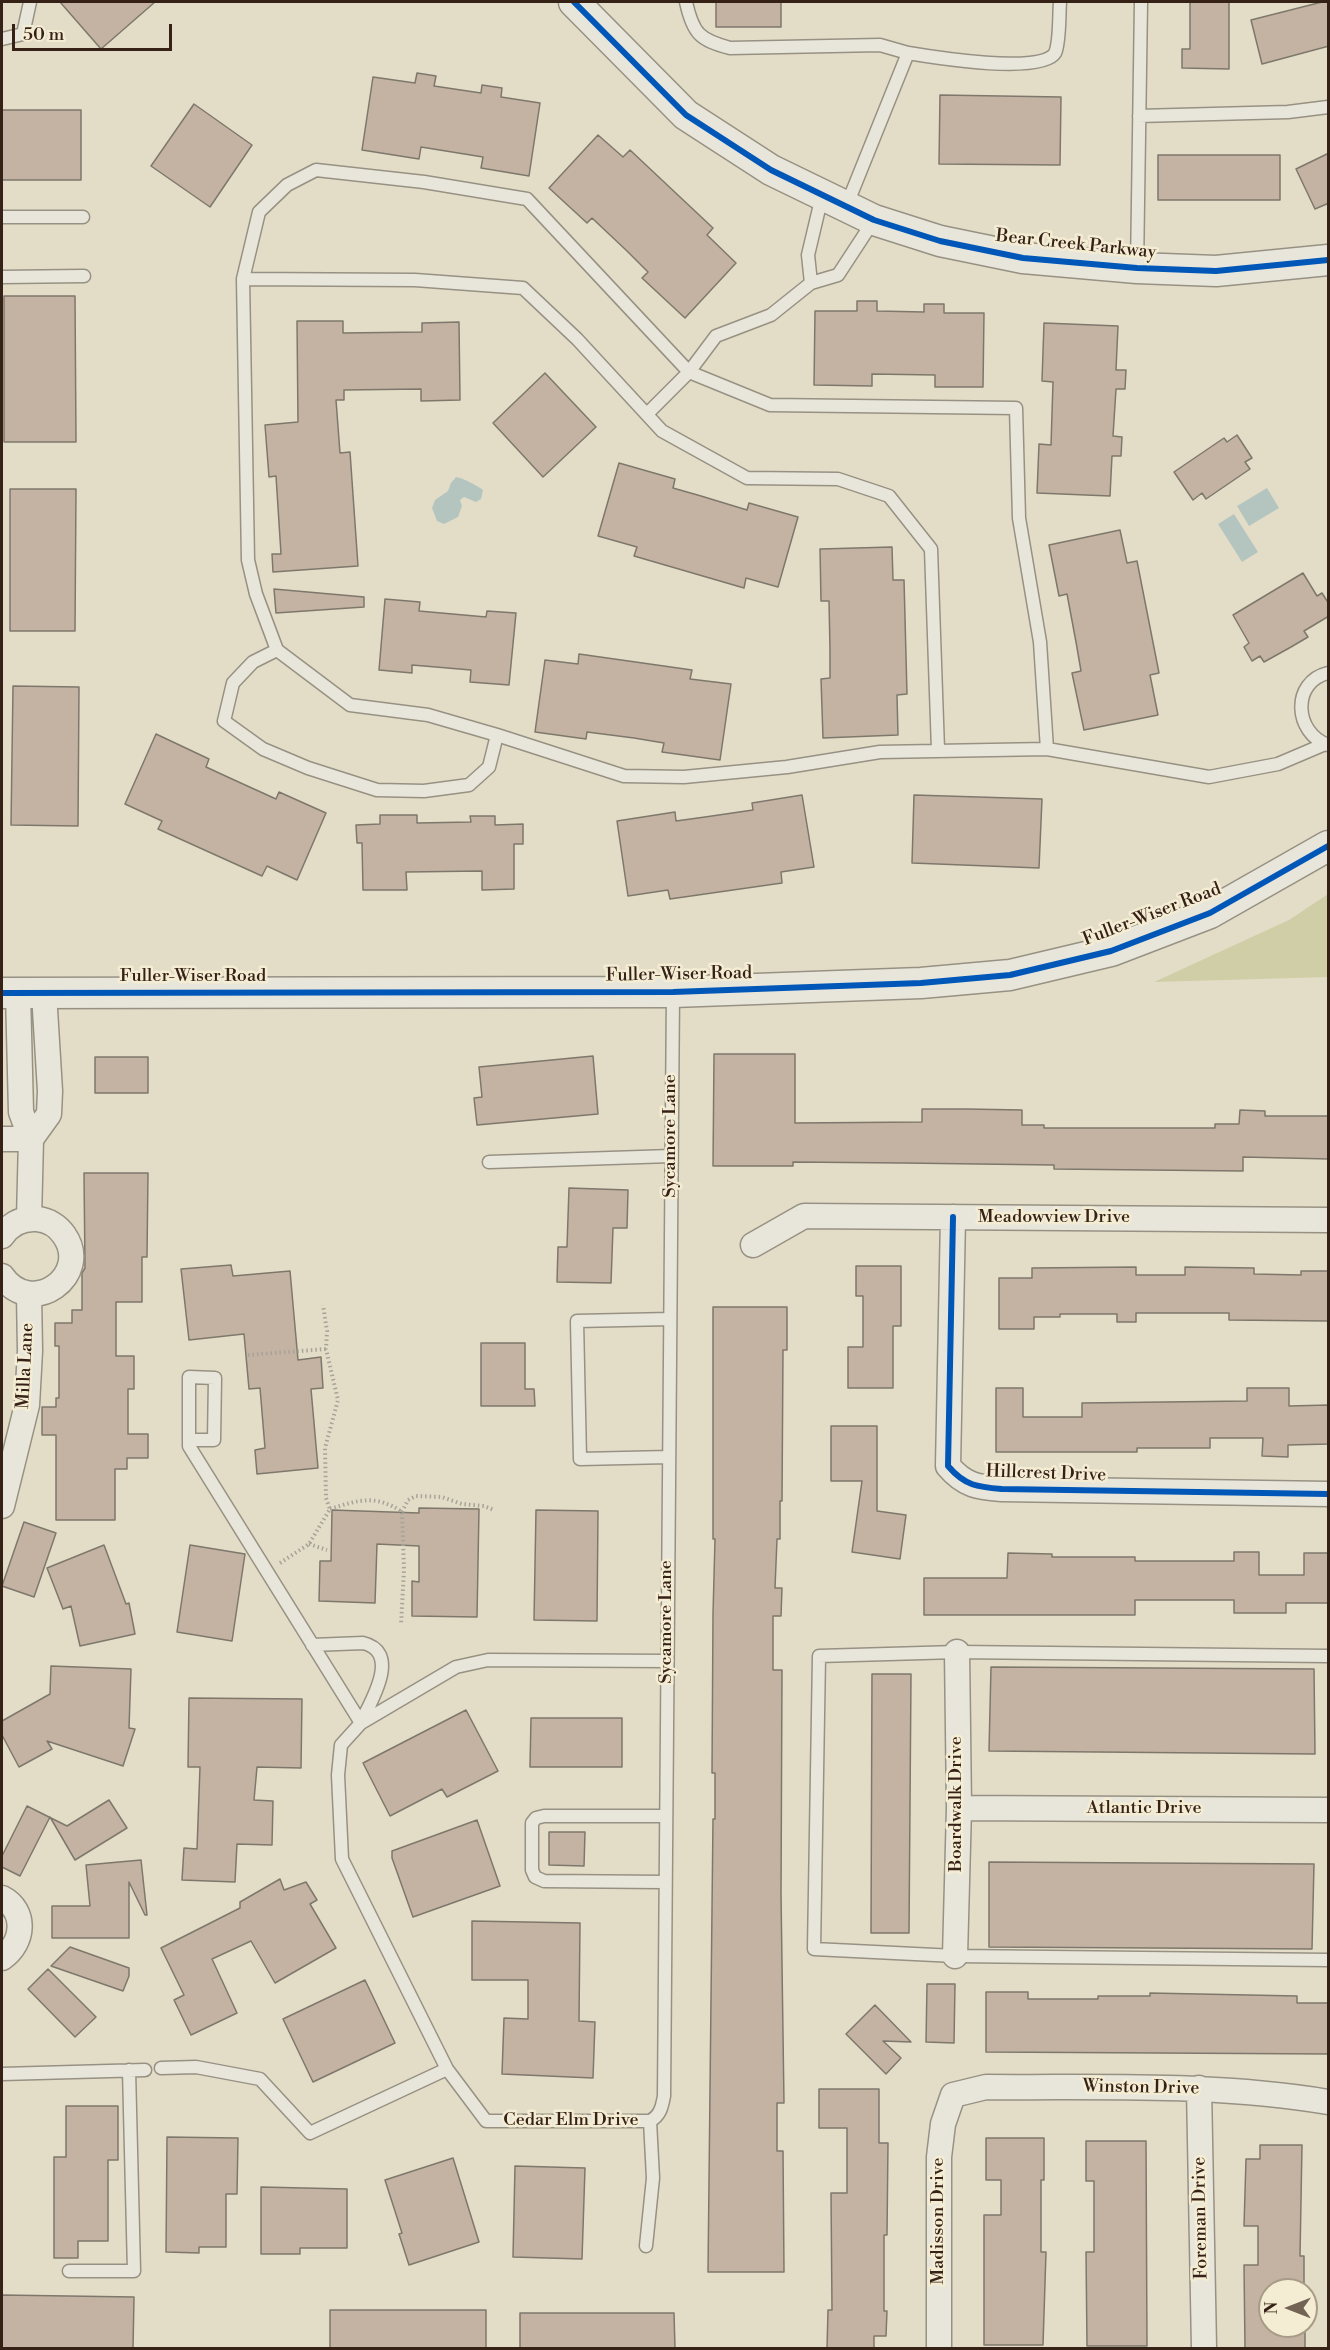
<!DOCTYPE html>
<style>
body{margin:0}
#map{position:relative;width:1330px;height:2350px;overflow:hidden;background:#e3ddc7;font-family:"Libre Bodoni",serif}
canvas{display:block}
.frame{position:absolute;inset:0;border:3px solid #362117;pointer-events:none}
.north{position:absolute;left:1258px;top:2278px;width:60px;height:60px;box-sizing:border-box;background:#f4edd3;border:2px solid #a89b88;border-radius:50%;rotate:270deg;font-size:16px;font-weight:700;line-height:24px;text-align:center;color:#362117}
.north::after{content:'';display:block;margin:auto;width:21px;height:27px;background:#736355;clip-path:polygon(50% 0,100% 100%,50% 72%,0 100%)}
.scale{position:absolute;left:12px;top:24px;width:160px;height:27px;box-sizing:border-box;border:3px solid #362117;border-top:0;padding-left:8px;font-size:18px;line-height:21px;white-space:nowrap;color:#362117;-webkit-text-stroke:4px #f4edd3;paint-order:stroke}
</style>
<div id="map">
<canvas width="1330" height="2350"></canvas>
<div class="frame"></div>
<div class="north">N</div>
<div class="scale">50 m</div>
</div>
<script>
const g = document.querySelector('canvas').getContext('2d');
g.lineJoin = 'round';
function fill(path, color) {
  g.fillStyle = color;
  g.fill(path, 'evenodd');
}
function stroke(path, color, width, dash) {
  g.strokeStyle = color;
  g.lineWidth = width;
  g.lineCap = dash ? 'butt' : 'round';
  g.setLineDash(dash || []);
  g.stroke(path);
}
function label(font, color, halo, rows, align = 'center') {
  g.font = font + ' "Libre Bodoni",serif';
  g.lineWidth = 5;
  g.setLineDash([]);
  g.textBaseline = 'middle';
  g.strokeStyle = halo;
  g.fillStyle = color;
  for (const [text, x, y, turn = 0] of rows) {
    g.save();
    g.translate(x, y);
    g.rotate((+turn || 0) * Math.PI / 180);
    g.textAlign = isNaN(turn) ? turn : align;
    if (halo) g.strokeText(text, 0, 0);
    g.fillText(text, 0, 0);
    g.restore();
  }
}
fill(new Path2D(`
 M 1328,894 L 1328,977 L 1154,982 L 1289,920 Z`), '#cfcea7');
fill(new Path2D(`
 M 456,477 C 463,478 476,485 483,490 L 481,499 L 476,502 L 464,497 L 460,500 L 462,506 L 458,517 L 444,524 L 437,521 L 432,508 L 435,500 L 448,491 L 451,483 Z
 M 1267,488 L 1279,508 L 1249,526 L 1237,506 Z
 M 1234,514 L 1258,552 L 1242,562 L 1218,524 Z`), '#b4c5c0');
const building = new Path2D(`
 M 60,2 L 155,2 L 101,49 Z
 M 716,2 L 781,2 L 781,27 L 716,27 Z
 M 1190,2 L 1229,2 L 1229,69 L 1182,68 L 1182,49 L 1190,49 Z
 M 1322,2 L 1329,2 L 1329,46 L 1262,64 L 1251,20 Z
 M 417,73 L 436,76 L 434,86 L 481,93 L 482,85 L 502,88 L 501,97 L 540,103 L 529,176 L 481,168 L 483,157 L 421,147 L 419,159 L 362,150 L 373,77 L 415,83 Z
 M 940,95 L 1061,97 L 1060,165 L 939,164 Z
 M 194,104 L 252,145 L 210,207 L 151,166 Z
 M 2,110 L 81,110 L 81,180 L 2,180 Z
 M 598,135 L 623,157 L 630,150 L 713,228 L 707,235 L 736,263 L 685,318 L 642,278 L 648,272 L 627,251 L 592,218 L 587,223 L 549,188 Z
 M 1329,153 L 1329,203 L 1315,209 L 1296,169 Z
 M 1158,155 L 1280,155 L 1280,200 L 1158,200 Z
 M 4,296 L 75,296 L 76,442 L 4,442 Z
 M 857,301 L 877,301 L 877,311 L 924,312 L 924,304 L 944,304 L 944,313 L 984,313 L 983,387 L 935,387 L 935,375 L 872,374 L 872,386 L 814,385 L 815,311 L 857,311 Z
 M 297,321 L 343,321 L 343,333 L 422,332 L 422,323 L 459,322 L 460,400 L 421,401 L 421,389 L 344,390 L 344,400 L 336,400 L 340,453 L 350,452 L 358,566 L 273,572 L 272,554 L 281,554 L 276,476 L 269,477 L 265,425 L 298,422 Z
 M 1044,323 L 1118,326 L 1116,370 L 1126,370 L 1125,389 L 1116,389 L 1113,436 L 1122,437 L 1121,456 L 1112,456 L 1110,496 L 1037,493 L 1039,444 L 1051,445 L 1053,382 L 1042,381 Z
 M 545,373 L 596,427 L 543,477 L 493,423 Z
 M 1237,435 L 1252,458 L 1245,462 L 1250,469 L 1206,499 L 1202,493 L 1193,500 L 1174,472 L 1224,438 L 1227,442 Z
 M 619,463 L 675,479 L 673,488 L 701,496 L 747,510 L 749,503 L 798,517 L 778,587 L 746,578 L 744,588 L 634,556 L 637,547 L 598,536 Z
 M 10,489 L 76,489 L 75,631 L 10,631 Z
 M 1120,530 L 1127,563 L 1137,561 L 1159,673 L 1150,675 L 1158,715 L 1084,730 L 1072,673 L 1081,671 L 1076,642 L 1067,594 L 1059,596 L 1049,545 Z
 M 892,547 L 893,580 L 904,580 L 907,694 L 897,695 L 898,735 L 823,738 L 821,679 L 830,678 L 830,649 L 829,601 L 821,601 L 820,549 Z
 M 1303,573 L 1317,596 L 1322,593 L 1329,604 L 1329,616 L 1304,631 L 1308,637 L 1291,647 L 1264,662 L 1260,656 L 1252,661 L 1244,647 L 1249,643 L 1233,615 Z
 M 274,589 L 364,597 L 364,607 L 276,613 Z
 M 385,599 L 420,602 L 419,611 L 486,617 L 487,611 L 516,613 L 509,685 L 470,682 L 471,670 L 412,665 L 412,673 L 379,670 Z
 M 579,654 L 692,670 L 690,679 L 731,684 L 720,760 L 662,752 L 664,743 L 634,738 L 587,732 L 586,739 L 535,732 L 545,660 L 578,664 Z
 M 13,686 L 79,687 L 78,826 L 11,825 Z
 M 156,734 L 209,759 L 206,767 L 232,779 L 276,799 L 279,792 L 326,813 L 297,880 L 267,866 L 262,876 L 158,829 L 162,821 L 125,804 Z
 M 802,795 L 814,867 L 781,872 L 782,883 L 670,899 L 668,890 L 628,896 L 617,821 L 675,812 L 676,821 L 705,817 L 753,810 L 752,803 Z
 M 914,795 L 1042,799 L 1039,868 L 912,863 Z
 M 380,815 L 417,815 L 417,823 L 471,822 L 470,816 L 495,816 L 495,825 L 523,824 L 523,844 L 514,844 L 514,889 L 482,890 L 482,871 L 406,872 L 407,890 L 363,890 L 362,843 L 357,843 L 356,825 L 380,824 Z
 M 714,1054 L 795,1054 L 795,1123 L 922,1122 L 922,1109 L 966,1109 L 1022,1110 L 1022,1125 L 1044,1125 L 1044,1128 L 1215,1128 L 1215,1124 L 1239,1124 L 1240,1110 L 1265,1111 L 1265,1116 L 1329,1116 L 1329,1159 L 1243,1157 L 1243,1171 L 1054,1169 L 1054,1165 L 903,1163 L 793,1162 L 793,1166 L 713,1166 Z
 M 593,1056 L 598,1114 L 477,1125 L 474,1098 L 482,1097 L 479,1067 Z
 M 95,1057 L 148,1057 L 148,1093 L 95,1093 Z
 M 84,1173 L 148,1173 L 147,1257 L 142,1257 L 142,1302 L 116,1302 L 116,1356 L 134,1356 L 134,1389 L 128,1389 L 128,1434 L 148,1434 L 148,1458 L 127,1458 L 127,1469 L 115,1469 L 115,1520 L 56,1520 L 56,1435 L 42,1435 L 42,1407 L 56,1407 L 56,1398 L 59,1398 L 59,1346 L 55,1346 L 55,1323 L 72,1323 L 72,1310 L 82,1310 L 82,1273 L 85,1268 Z
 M 569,1188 L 628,1190 L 627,1228 L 613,1228 L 611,1283 L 557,1282 L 558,1247 L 567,1247 Z
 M 231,1265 L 233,1276 L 290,1271 L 298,1360 L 321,1357 L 323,1388 L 311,1389 L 318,1468 L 257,1474 L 255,1450 L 265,1448 L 260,1388 L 249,1389 L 244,1334 L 189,1340 L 181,1269 Z
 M 856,1266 L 901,1266 L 901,1326 L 893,1326 L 893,1388 L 848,1388 L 848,1347 L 863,1347 L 863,1296 L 856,1296 Z
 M 1136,1267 L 1136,1275 L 1185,1275 L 1185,1267 L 1254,1268 L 1254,1274 L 1301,1275 L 1301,1271 L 1329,1271 L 1329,1321 L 1229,1320 L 1229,1313 L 1136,1313 L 1136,1322 L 1117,1322 L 1117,1314 L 1060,1314 L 1060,1317 L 1034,1317 L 1034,1329 L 999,1329 L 999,1278 L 1032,1278 L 1032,1268 Z
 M 713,1307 L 787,1307 L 787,1350 L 783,1350 L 782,1501 L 780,1501 L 780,1539 L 777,1539 L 775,1588 L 782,1588 L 781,1616 L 773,1616 L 773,1670 L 782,1670 L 781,1894 L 784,2103 L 777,2103 L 777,2151 L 783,2151 L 784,2272 L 708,2272 L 713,1819 L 715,1819 L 715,1773 L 712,1773 L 713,1614 L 715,1539 L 713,1539 Z
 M 481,1343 L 525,1343 L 525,1389 L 534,1389 L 535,1406 L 481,1406 Z
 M 996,1388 L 1023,1388 L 1023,1417 L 1082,1417 L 1082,1403 L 1247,1401 L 1247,1388 L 1289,1388 L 1289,1406 L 1329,1405 L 1329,1444 L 1288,1445 L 1288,1457 L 1262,1456 L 1263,1438 L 1210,1438 L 1210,1448 L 1137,1448 L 1137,1452 L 996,1452 Z
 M 831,1426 L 877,1426 L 877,1511 L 906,1515 L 900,1559 L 852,1552 L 862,1481 L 831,1481 Z
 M 419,1508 L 479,1509 L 477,1617 L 412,1616 L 412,1581 L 419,1582 L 419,1546 L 377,1544 L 375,1603 L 319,1601 L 320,1561 L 331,1561 L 332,1510 L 419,1513 Z
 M 536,1510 L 598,1511 L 597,1621 L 534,1620 Z
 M 24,1522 L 56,1533 L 34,1597 L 2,1586 Z
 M 104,1545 L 126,1604 L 129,1603 L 135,1634 L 80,1646 L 71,1606 L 63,1609 L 47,1568 Z
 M 190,1545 L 245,1554 L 232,1641 L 177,1632 Z
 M 1234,1552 L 1259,1552 L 1259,1575 L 1304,1575 L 1304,1553 L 1329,1553 L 1329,1603 L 1286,1603 L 1286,1613 L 1234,1613 L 1234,1600 L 1135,1600 L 1135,1615 L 924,1615 L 924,1578 L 1007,1578 L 1008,1553 L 1052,1554 L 1052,1557 L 1135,1557 L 1135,1561 L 1234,1561 Z
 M 51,1666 L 131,1669 L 129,1728 L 135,1729 L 123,1766 L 47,1741 L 52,1749 L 19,1767 L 2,1735 L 2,1721 L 50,1694 Z
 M 991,1667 L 1314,1669 L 1315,1754 L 989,1751 Z
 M 872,1674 L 911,1674 L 909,1933 L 871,1933 Z
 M 189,1698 L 302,1699 L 301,1768 L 257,1767 L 254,1800 L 273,1801 L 272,1845 L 237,1844 L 235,1882 L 182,1880 L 184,1848 L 197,1849 L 200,1767 L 188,1767 Z
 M 466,1710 L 498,1771 L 447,1797 L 442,1789 L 390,1816 L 363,1763 Z
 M 531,1718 L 622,1718 L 622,1767 L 530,1767 Z
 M 109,1800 L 127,1828 L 75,1860 L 50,1817 L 20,1876 L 2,1867 L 2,1856 L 27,1806 L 67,1826 Z
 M 477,1820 L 500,1886 L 413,1917 L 392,1858 L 392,1851 Z
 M 549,1832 L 585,1832 L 584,1866 L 549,1865 Z
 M 141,1860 L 147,1915 L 145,1915 L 129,1882 L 129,1938 L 52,1938 L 52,1906 L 90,1906 L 86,1865 Z
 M 989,1862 L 1314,1864 L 1312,1949 L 989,1947 Z
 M 280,1879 L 284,1890 L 306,1882 L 317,1900 L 310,1904 L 336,1948 L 275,1983 L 251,1941 L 212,1959 L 237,2013 L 191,2035 L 174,2000 L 184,1995 L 161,1948 L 240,1908 L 240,1902 Z
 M 472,1921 L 580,1923 L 579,2021 L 595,2022 L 593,2078 L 502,2074 L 504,2018 L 528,2019 L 528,1980 L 472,1980 Z
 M 70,1947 L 129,1968 L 129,1976 L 123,1991 L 51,1966 Z
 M 48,1969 L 96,2017 L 75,2037 L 28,1989 Z
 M 365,1980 L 395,2043 L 313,2082 L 283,2019 Z
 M 927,1984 L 955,1984 L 954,2043 L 926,2042 Z
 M 986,1992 L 1028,1992 L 1028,1999 L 1098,1999 L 1098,1996 L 1150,1996 L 1150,1993 L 1297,1996 L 1297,2003 L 1329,2003 L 1329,2054 L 986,2052 Z
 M 875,2005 L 911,2042 L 883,2041 L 901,2058 L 886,2074 L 846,2034 Z
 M 819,2089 L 879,2089 L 879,2143 L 888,2143 L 887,2235 L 884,2235 L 884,2311 L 887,2311 L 886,2336 L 874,2336 L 874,2349 L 827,2349 L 828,2310 L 832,2310 L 831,2193 L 847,2193 L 847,2128 L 819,2128 Z
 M 66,2106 L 118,2106 L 118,2160 L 108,2160 L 108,2241 L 78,2241 L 78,2258 L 54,2258 L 54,2157 L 66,2157 Z
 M 167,2137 L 238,2138 L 237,2194 L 226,2194 L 226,2247 L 199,2247 L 199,2253 L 166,2252 Z
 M 986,2138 L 1044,2138 L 1044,2180 L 1041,2180 L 1041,2252 L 1046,2252 L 1043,2345 L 984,2345 L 984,2215 L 1001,2215 L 1001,2180 L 986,2180 Z
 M 1086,2141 L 1146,2141 L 1147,2346 L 1087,2346 L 1086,2252 L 1094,2252 L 1094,2181 L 1086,2181 Z
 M 1260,2145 L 1302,2145 L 1300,2256 L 1304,2256 L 1304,2290 L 1270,2290 L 1270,2326 L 1305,2326 L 1305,2349 L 1245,2349 L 1244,2265 L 1258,2265 L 1258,2226 L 1244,2226 L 1246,2159 L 1260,2159 Z
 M 453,2158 L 479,2242 L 409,2265 L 399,2234 L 402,2233 L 385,2180 Z
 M 515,2166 L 585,2168 L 582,2259 L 513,2257 Z
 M 261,2187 L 347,2189 L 347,2248 L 300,2248 L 300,2254 L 261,2254 Z
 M 2,2295 L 134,2297 L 133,2349 L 2,2349 Z
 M 330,2310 L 486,2310 L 486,2349 L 330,2349 Z
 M 520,2313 L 674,2313 L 675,2349 L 520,2349 Z`);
fill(building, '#c4b3a3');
stroke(building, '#7e786c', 1.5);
const service = new Path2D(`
 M 686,2 C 693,34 700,40 730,48 L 880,45 L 908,53
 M 2,39 L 23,34 L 30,2
 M 1139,116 L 1288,112 L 1328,107
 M 846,207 L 908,53 C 932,57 1042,75 1055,53 C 1060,43 1059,13 1060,2
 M 2,217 L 83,217
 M 1137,268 L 1141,2
 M 2,277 L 84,276
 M 243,279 L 415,280 L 523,288 L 577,339 L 662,431 L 747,478 L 838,479 L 889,496 L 931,549 L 938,750
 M 811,283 L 808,255 L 822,196
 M 647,414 L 689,372 L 716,336 L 771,315 L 811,283 L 838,275 L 874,220
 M 277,650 L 253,662 L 233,683 L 224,721 L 263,749 L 308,768 L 377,790 L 424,791 L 469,785 L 489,767 L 497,735
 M 1328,673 C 1291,682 1294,733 1328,745
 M 1047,749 L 1040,642 L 1019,518 L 1016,408 L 770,405 L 689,372 L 527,199 L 424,182 L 316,170 L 287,185 L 259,212 L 243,279 L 248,560 L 256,594 L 277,650 L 350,705 L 428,715 L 497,735 L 624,776 L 684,777 L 787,767 L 880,752 L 1047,749 L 1209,777 L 1278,764 L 1325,744
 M 489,1162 L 671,1156
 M 189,1440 L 214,1440 L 215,1378 L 189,1377 L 189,1446 L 361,1723
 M 669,1457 L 580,1459 L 577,1321 L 670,1319
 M 312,1645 L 363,1643 C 401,1652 372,1700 361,1722
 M 1328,1656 L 957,1652 L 819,1656 L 814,1949 L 955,1956 L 1328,1960
 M 665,1882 L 544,1881 L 535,1877 L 532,1870 L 532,1823 L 536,1818 L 544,1816 L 666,1816
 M 161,2068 L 196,2067 L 260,2079 L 310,2133 L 447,2069 L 486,2121 L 650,2121
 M 447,2069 L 342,1859 L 338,1775 L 341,1745 L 361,1723 L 456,1667 L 488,1660 L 667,1661
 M 2,2074 L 145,2070
 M 650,2121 C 660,2116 662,2107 664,2096 L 673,992
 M 646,2246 L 653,2178 L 650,2121
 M 69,2271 L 134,2271 L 129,2070`);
const minor = new Path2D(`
 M 18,993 L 21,1112 L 31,1139 L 29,1219
 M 2,1139 L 31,1139
 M 31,1139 L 49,1114 L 50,1091 L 44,993
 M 953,1217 L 948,1466 C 965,1486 978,1487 1002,1489 L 1328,1494
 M 2,1236 C 10,1224 22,1218 37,1219 C 48,1220 58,1226 64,1235 C 92,1275 32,1319 2,1276
 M 753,1245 L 804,1216 L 1328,1220
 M 2,1506 L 27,1405 L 30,1351 L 29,1294
 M 959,1808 L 1328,1810
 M 2,1898 C 27,1911 24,1943 2,1958
 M 955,1956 L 959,1808 L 957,1652
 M 1199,2088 L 1204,2348
 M 939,2348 L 939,2157 L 943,2124 L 953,2095 L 986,2087 C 1100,2088 1215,2083 1328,2102`);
const tertiary = new Path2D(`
 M 574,2 L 686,115 L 771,170 L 874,220 L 940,241 L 1023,258 L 1137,268 L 1216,271 L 1328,260
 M 2,993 L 673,992 L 921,983 L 1010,975 L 1111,951 L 1210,913 L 1328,846`);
stroke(service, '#979183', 15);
stroke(minor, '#979183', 27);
stroke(tertiary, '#979183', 33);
stroke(new Path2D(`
 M 248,1355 L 326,1349
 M 330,1509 C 358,1500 376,1494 402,1512 L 404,1570 L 401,1625
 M 402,1512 L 408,1500 L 416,1496 L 442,1497 L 462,1504 L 484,1506 L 494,1510
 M 309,1544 L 327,1550
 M 280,1563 L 309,1544 L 330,1509 L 326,1498 L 325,1448 L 338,1400 L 326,1349 L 327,1331 L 323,1305`), '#a8a39a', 4, [1.5, 3]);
stroke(service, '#e8e6db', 12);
stroke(minor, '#e8e6db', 24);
stroke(tertiary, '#e8e6db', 30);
stroke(new Path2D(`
 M 574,2 L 686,115 L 771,170 L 874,220 L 940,241 L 1023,258 L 1137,268 L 1216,271 L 1328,260
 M 2,993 L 673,992 L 921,983 L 1010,975 L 1111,951 L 1210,913 L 1328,846
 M 953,1217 L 948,1466 C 965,1486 978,1487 1002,1489 L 1328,1494`), '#0057b8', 6);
label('18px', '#362117', '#f4edd3', [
 ["Bear Creek Parkway",1076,245,6],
 ["Fuller-Wiser Road",1152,915,-21],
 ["Fuller-Wiser Road",679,975,-1],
 ["Fuller-Wiser Road",193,977],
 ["Sycamore Lane",671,1136,-90],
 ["Meadowview Drive",1054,1218],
 ["Milla Lane",26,1366,-87],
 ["Hillcrest Drive",1046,1474,2],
 ["Sycamore Lane",667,1622,-90],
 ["Boardwalk Drive",957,1804,-90],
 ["Atlantic Drive",1144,1809],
 ["Winston Drive",1141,2088,1],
 ["Cedar Elm Drive",571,2121],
 ["Foreman Drive",1201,2218,-91],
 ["Madisson Drive",939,2221,-90]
]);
</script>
